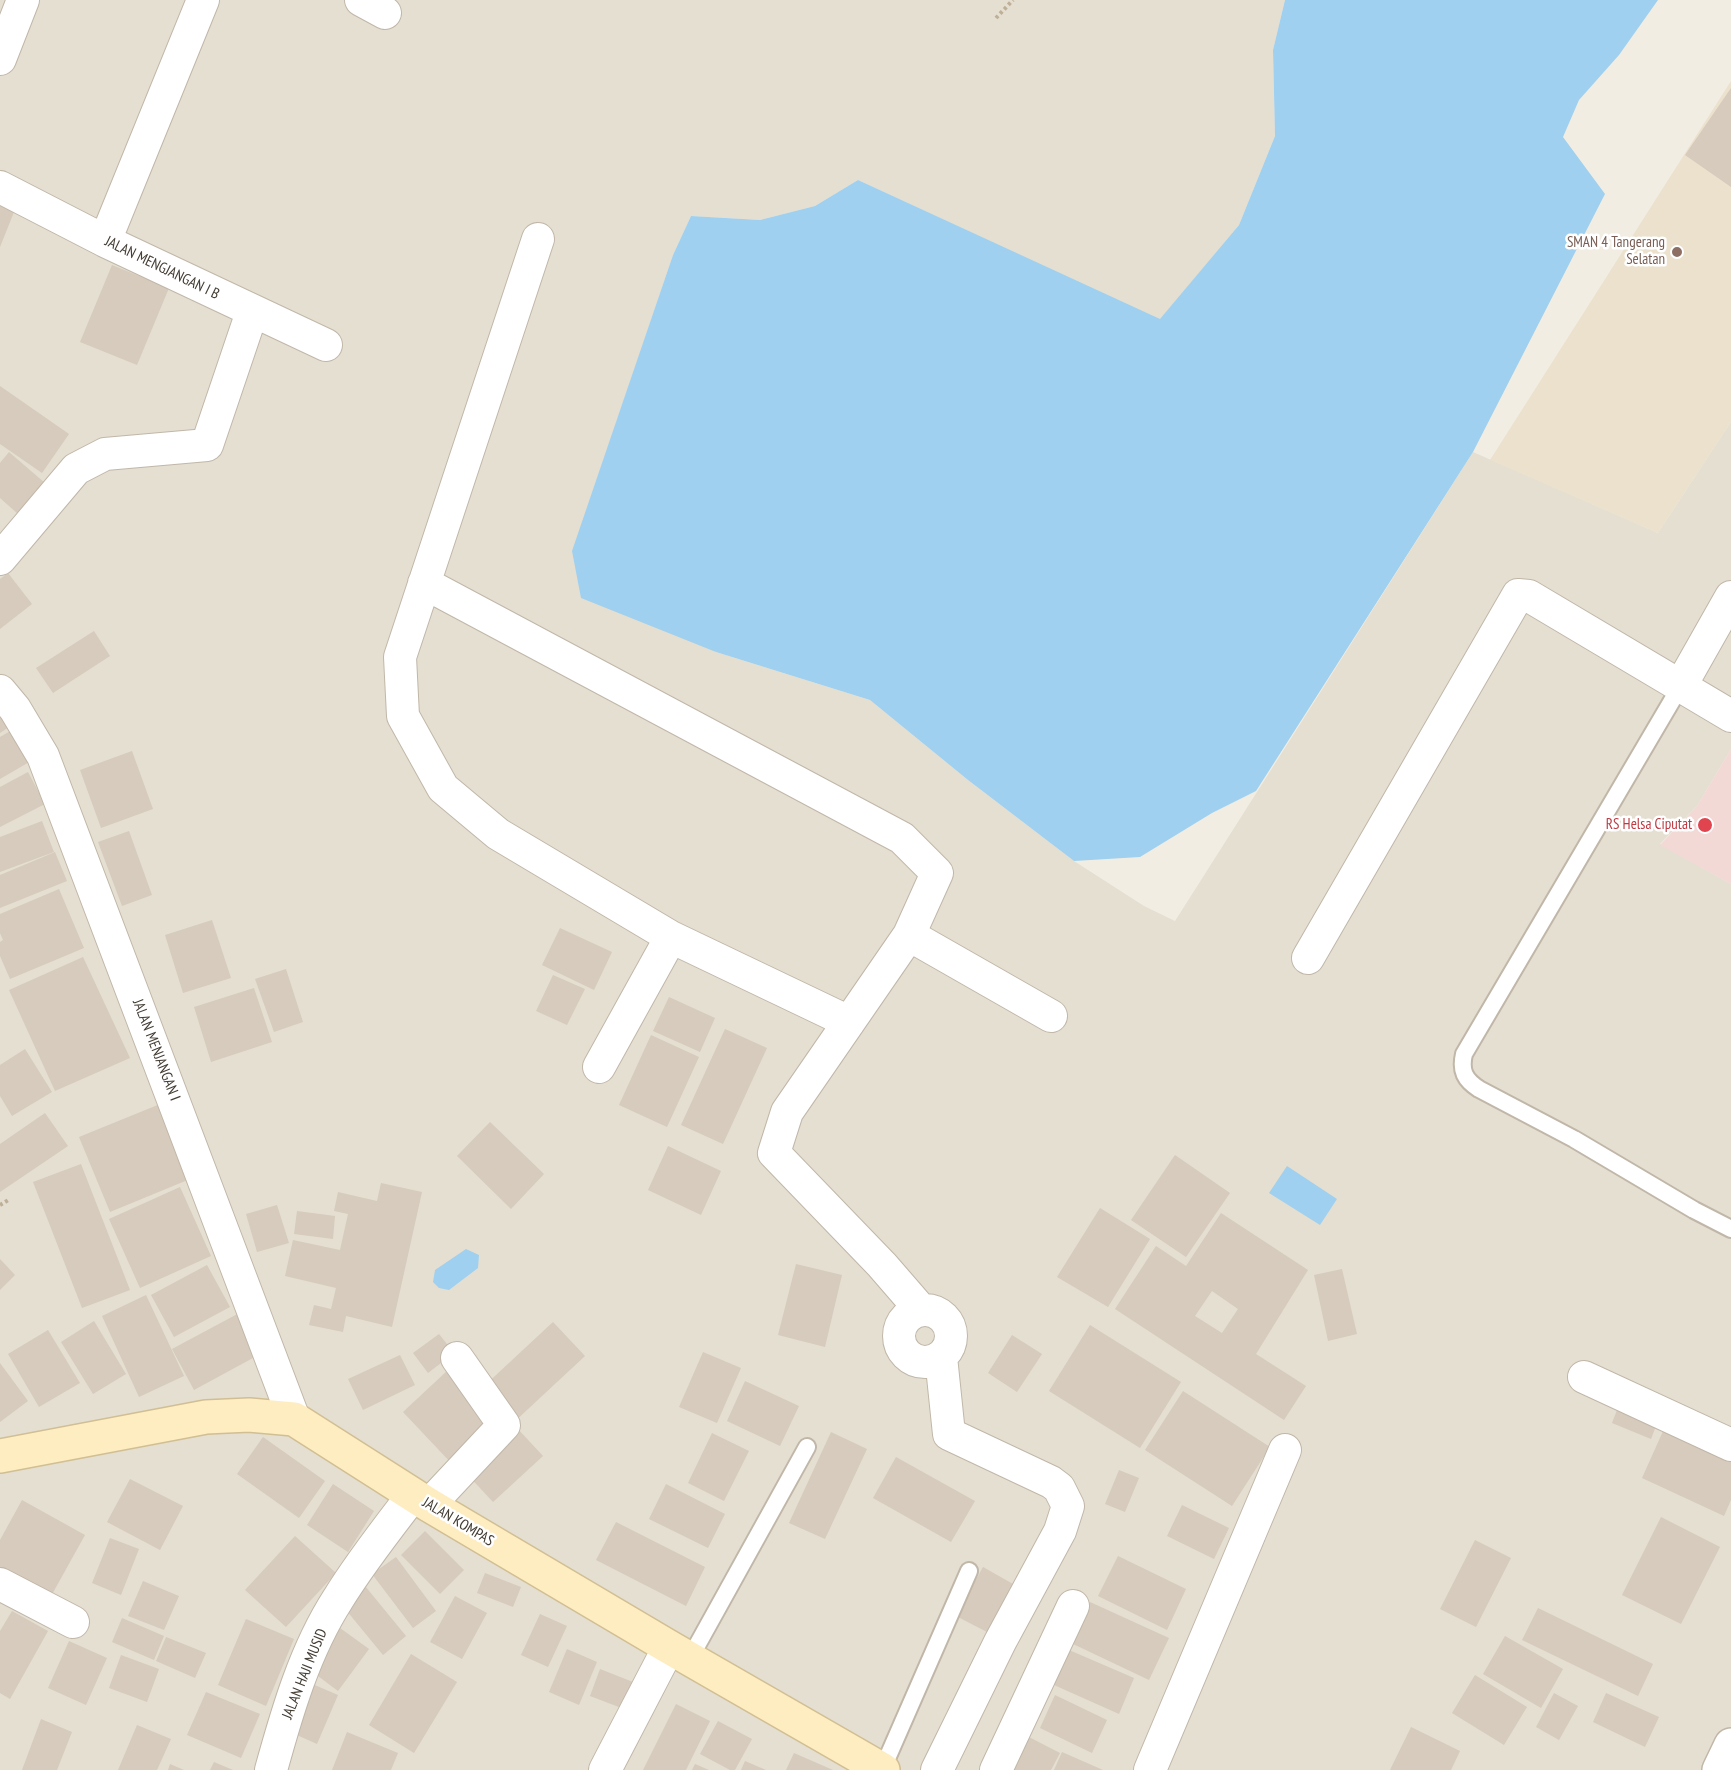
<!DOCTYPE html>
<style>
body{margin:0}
canvas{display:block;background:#f1ede3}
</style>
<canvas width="1731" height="1770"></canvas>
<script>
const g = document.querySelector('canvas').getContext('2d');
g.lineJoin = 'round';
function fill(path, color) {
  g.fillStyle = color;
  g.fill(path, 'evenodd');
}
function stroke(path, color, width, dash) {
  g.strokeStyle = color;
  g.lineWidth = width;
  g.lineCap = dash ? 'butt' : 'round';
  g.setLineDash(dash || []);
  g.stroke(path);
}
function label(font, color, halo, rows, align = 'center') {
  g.font = font + ' "PT Sans Narrow",sans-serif';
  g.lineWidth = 5;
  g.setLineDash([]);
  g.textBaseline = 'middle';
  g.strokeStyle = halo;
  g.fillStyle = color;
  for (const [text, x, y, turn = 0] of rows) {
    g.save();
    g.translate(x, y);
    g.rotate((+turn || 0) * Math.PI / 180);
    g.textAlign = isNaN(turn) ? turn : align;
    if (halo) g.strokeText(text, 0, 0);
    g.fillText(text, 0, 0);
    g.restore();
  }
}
fill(new Path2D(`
 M 0,0 L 1285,0 L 1273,50 L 1275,136 L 1239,225 L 1160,320 L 858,180 L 815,206 L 760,220 L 691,216 L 673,255 L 573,551 L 716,652 L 870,700 L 968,780 L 1074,861 L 1144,906 L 1175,921 L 1473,452 L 1658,533 L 1731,422 L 1731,749 L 1697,806 L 1660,844 L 1731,884 L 1731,1770 L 0,1770 Z`), '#e5dfd1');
fill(new Path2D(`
 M 1731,81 L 1731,422 L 1658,533 L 1490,460 Z`), '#ebe1cd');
fill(new Path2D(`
 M 1731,749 L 1731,884 L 1660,845 L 1697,806 Z`), '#f2d9d6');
fill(new Path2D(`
 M 1285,0 L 1658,0 L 1619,55 L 1579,100 L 1563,137 L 1605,194 L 1473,452 L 1256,791 L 1212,813 L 1140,857 L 1074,861 L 968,780 L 870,700 L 716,652 L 581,598 L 572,551 L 673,255 L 691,216 L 760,220 L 815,206 L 858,180 L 1160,319 L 1239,225 L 1275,136 L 1273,50 Z
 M 1287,1166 L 1337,1199 L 1320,1225 L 1269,1193 Z
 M 466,1249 L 479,1255 L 478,1268 L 449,1290 L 439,1288 L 433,1282 L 435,1270 Z`), '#9fd0ef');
fill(new Path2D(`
 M 1731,88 L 1731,187 L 1685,155 Z
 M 0,201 L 16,207 L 0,247 Z
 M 112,265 L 169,288 L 137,365 L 80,342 Z
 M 0,386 L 69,434 L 42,473 L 0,444 Z
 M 9,452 L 53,490 L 26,521 L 0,498 L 0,463 Z
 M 8,573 L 32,604 L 0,629 L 0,579 Z
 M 94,631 L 110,656 L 53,693 L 36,668 Z
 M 0,706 L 12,725 L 0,733 Z
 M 12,730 L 31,761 L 0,779 L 0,737 Z
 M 132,751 L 153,809 L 101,828 L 80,770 Z
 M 28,772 L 45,804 L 0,827 L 0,787 Z
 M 42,821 L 54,852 L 0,872 L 0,837 Z
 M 129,831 L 152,895 L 122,906 L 98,842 Z
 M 55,852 L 67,881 L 0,908 L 0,875 Z
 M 59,889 L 84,948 L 10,979 L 0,956 L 0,942 L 3,940 L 0,933 L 0,914 Z
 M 212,920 L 231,978 L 183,993 L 165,935 Z
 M 560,928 L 612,952 L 594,990 L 542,965 Z
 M 83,957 L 130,1058 L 55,1091 L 9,990 Z
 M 286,969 L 303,1022 L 274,1032 L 255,979 Z
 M 553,975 L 585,989 L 567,1025 L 536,1011 Z
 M 254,988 L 272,1042 L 211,1062 L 194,1007 Z
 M 669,997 L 715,1018 L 700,1052 L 653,1031 Z
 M 725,1029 L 767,1048 L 723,1144 L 681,1125 Z
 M 651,1035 L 699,1057 L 667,1127 L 619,1105 Z
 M 25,1049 L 52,1092 L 12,1116 L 0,1096 L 0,1065 Z
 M 165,1102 L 195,1177 L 110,1212 L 79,1137 Z
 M 45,1113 L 68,1146 L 0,1192 L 0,1144 Z
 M 490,1122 L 544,1174 L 511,1209 L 457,1156 Z
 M 668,1146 L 721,1171 L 701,1215 L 648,1190 Z
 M 1175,1155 L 1230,1193 L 1186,1257 L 1131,1220 Z
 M 81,1164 L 130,1290 L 82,1308 L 33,1182 Z
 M 381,1183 L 422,1192 L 392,1327 L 346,1316 L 343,1332 L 309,1325 L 314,1305 L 331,1309 L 336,1288 L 285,1276 L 293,1240 L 340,1250 L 348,1214 L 334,1211 L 338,1192 L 377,1201 Z
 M 180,1187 L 211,1256 L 140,1288 L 109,1219 Z
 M 277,1205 L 289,1243 L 257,1252 L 246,1214 Z
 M 1100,1208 L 1150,1239 L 1108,1307 L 1057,1277 Z
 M 297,1211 L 335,1216 L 333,1239 L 294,1234 Z
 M 1221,1213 L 1308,1270 L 1256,1354 L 1306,1386 L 1284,1420 L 1115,1309 L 1156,1246 L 1186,1266 ZM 1212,1291 L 1238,1309 L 1222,1333 L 1195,1316 Z
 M 0,1259 L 15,1275 L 0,1290 Z
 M 796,1264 L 842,1275 L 825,1347 L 778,1335 Z
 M 207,1265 L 230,1307 L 174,1337 L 151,1295 Z
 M 1342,1269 L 1357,1334 L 1328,1341 L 1314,1275 Z
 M 146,1295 L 184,1376 L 139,1397 L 102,1316 Z
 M 243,1311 L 264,1352 L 194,1390 L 172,1349 Z
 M 94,1321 L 126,1374 L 93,1394 L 61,1342 Z
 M 553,1322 L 585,1356 L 513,1423 L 481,1389 Z
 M 1090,1325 L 1181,1382 L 1140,1448 L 1049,1391 Z
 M 48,1330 L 80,1383 L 39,1407 L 8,1354 Z
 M 439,1334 L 454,1353 L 428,1373 L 413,1353 Z
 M 1012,1335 L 1042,1354 L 1017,1392 L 988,1373 Z
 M 703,1352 L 741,1368 L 717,1423 L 679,1407 Z
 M 400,1355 L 415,1385 L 363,1410 L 348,1379 Z
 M 0,1363 L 28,1401 L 0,1422 Z
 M 448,1370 L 499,1426 L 454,1466 L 403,1412 Z
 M 745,1381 L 799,1406 L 780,1446 L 727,1421 Z
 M 1183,1391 L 1270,1447 L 1232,1506 L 1145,1450 Z
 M 1620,1402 L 1659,1418 L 1651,1439 L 1612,1423 Z
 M 516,1427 L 543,1456 L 493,1502 L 466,1473 Z
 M 1664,1429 L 1731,1459 L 1731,1500 L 1724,1516 L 1642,1478 Z
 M 831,1432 L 867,1449 L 825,1539 L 789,1523 Z
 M 712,1433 L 749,1451 L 724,1501 L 688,1483 Z
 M 263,1437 L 325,1481 L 299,1518 L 237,1474 Z
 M 896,1457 L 975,1501 L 951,1542 L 873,1498 Z
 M 1119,1470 L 1139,1478 L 1125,1512 L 1105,1504 Z
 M 130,1479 L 183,1506 L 160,1550 L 107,1522 Z
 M 333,1484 L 374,1511 L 348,1552 L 307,1525 Z
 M 666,1484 L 725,1514 L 708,1548 L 649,1519 Z
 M 22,1500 L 85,1535 L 50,1598 L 0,1570 L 0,1540 Z
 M 1182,1505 L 1229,1528 L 1214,1559 L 1167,1536 Z
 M 1661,1517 L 1720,1547 L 1681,1624 L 1622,1595 Z
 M 616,1522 L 705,1567 L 686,1606 L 596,1560 Z
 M 425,1531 L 464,1570 L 440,1594 L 401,1555 Z
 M 295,1536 L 336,1573 L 286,1627 L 245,1590 Z
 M 110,1538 L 139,1549 L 121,1595 L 92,1583 Z
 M 1475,1540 L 1511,1558 L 1476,1627 L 1440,1609 Z
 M 1118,1556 L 1186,1589 L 1167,1630 L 1098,1596 Z
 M 396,1557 L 436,1611 L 413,1628 L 372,1574 Z
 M 983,1567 L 1013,1584 L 987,1632 L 956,1616 Z
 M 485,1573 L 521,1587 L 513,1607 L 477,1593 Z
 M 143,1581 L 179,1596 L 164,1630 L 128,1616 Z
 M 365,1586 L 406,1636 L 383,1655 L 342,1605 Z
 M 455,1596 L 487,1613 L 462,1659 L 430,1642 Z
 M 1090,1602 L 1169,1638 L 1149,1680 L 1071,1643 Z
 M 1538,1608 L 1653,1664 L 1638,1696 L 1522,1640 Z
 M 12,1611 L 48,1631 L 10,1699 L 0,1693 L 0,1631 Z
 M 540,1614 L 567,1626 L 548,1667 L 521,1655 Z
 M 122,1618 L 164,1636 L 154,1660 L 112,1642 Z
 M 246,1619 L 294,1639 L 266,1706 L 218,1685 Z
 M 340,1628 L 369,1649 L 338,1691 L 310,1670 Z
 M 1505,1636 L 1563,1669 L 1541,1708 L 1483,1674 Z
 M 166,1637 L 206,1653 L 195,1678 L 156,1661 Z
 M 69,1641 L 107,1658 L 86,1705 L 48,1688 Z
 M 567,1649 L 597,1662 L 579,1705 L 549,1692 Z
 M 1069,1650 L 1134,1678 L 1119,1714 L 1054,1685 Z
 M 411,1654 L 457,1682 L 414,1753 L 369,1725 Z
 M 121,1655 L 159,1669 L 147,1702 L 109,1688 Z
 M 600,1669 L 633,1682 L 624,1709 L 590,1696 Z
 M 1475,1675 L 1527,1707 L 1504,1745 L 1452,1713 Z
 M 310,1683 L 338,1695 L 317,1744 L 288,1731 Z
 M 206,1692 L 260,1714 L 241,1758 L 187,1735 Z
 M 1554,1693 L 1578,1706 L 1559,1740 L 1536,1727 Z
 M 1606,1693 L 1659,1717 L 1645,1747 L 1593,1722 Z
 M 1055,1695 L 1107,1720 L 1092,1753 L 1040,1728 Z
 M 676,1704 L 710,1721 L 686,1770 L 643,1770 Z
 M 41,1719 L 72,1732 L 57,1770 L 22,1770 Z
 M 718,1721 L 752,1739 L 735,1770 L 730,1770 L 700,1754 Z
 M 137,1725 L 171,1739 L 157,1770 L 118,1770 Z
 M 1411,1727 L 1460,1751 L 1451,1770 L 1390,1770 Z
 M 347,1732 L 398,1753 L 391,1770 L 332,1770 Z
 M 1025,1735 L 1060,1753 L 1051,1770 L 1006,1770 Z
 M 1062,1752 L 1103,1770 L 1054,1770 Z
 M 794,1753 L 833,1770 L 786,1770 Z
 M 745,1761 L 766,1770 L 741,1770 Z
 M 214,1762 L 233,1770 L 210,1770 Z
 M 170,1764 L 184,1770 L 168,1770 Z
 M 695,1764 L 709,1770 L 692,1770 Z`), '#d6cbbc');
const service = new Path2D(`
 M 1680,687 L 1464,1054 C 1460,1071 1465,1080 1479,1089 L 1574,1139 L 1694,1210 L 1731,1229
 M 690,1658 L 807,1447
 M 882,1770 L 969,1571`);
const minor = new Path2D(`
 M 361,0 L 385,13
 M 0,59 L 23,0
 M 0,187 L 105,241 L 326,345
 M 538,239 L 400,657 L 403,716 L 443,788 L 498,834 L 671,937 L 849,1022
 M 105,241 L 203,0
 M 0,559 L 76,469 L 105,454 L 207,445 L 252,312
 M 424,583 L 902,838 L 937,873 L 909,935 L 787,1112 L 774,1153 L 882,1265 L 921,1310
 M 1680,687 L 1731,597
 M 0,691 L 15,709 L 43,756 L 294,1419
 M 909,935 L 1051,1016
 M 1308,958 L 1518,595 L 1529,596 L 1731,716
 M 599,1067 L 671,937
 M899 1336a26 26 0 1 1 52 0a26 26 0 1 1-52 0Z
 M 1584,1377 L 1731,1445
 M 429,1505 L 504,1425 L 457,1358
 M 0,1584 L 73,1622
 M 271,1770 C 287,1712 305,1650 338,1599 C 360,1563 387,1529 413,1495
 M 605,1770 L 669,1647
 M 937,1770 L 1000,1642 L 1060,1531 L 1068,1506 L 1059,1488 L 1051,1482 L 949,1434 L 941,1357
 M 996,1770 L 1073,1606
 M 1150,1770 L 1285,1450`);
const tertiary = new Path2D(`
 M 1719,1770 L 1731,1745`);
const secondary = new Path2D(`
 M 0,1456 L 206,1417 L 249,1415 L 294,1419 L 429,1505 L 669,1647 L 883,1770`);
stroke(service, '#c0b7a9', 20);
stroke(minor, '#c0b7a9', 34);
stroke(tertiary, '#c0b7a9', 36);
stroke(secondary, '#d1bf93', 36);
stroke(new Path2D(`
 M 996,18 L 1013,0
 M 0,1205 L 10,1199`), '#beaf98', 4, [3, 3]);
stroke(service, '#fff', 16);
stroke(minor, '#fff', 32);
stroke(tertiary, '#fff', 33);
stroke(secondary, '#feedc1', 33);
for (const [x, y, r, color] of [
 [1677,252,6,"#8d6e63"],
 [1705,825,8,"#e0444e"]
]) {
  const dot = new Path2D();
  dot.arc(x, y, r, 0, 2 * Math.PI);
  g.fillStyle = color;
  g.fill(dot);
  stroke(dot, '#fff', 2);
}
label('15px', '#785e54', '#fff', [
 ["SMAN 4 Tangerang",1665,243],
 ["Selatan",1665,260]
], 'right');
label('15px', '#433d34', '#fff', [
 ["JALAN MENGJANGAN I B",162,268,26],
 ["JALAN MENJANGAN I",156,1050,69],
 ["JALAN KOMPAS",458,1522,31],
 ["JALAN HAJI MUSID",305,1674,-68]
]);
label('15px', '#be3a42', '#fff', [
 ["RS Helsa Ciputat",1692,825]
], 'right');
</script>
